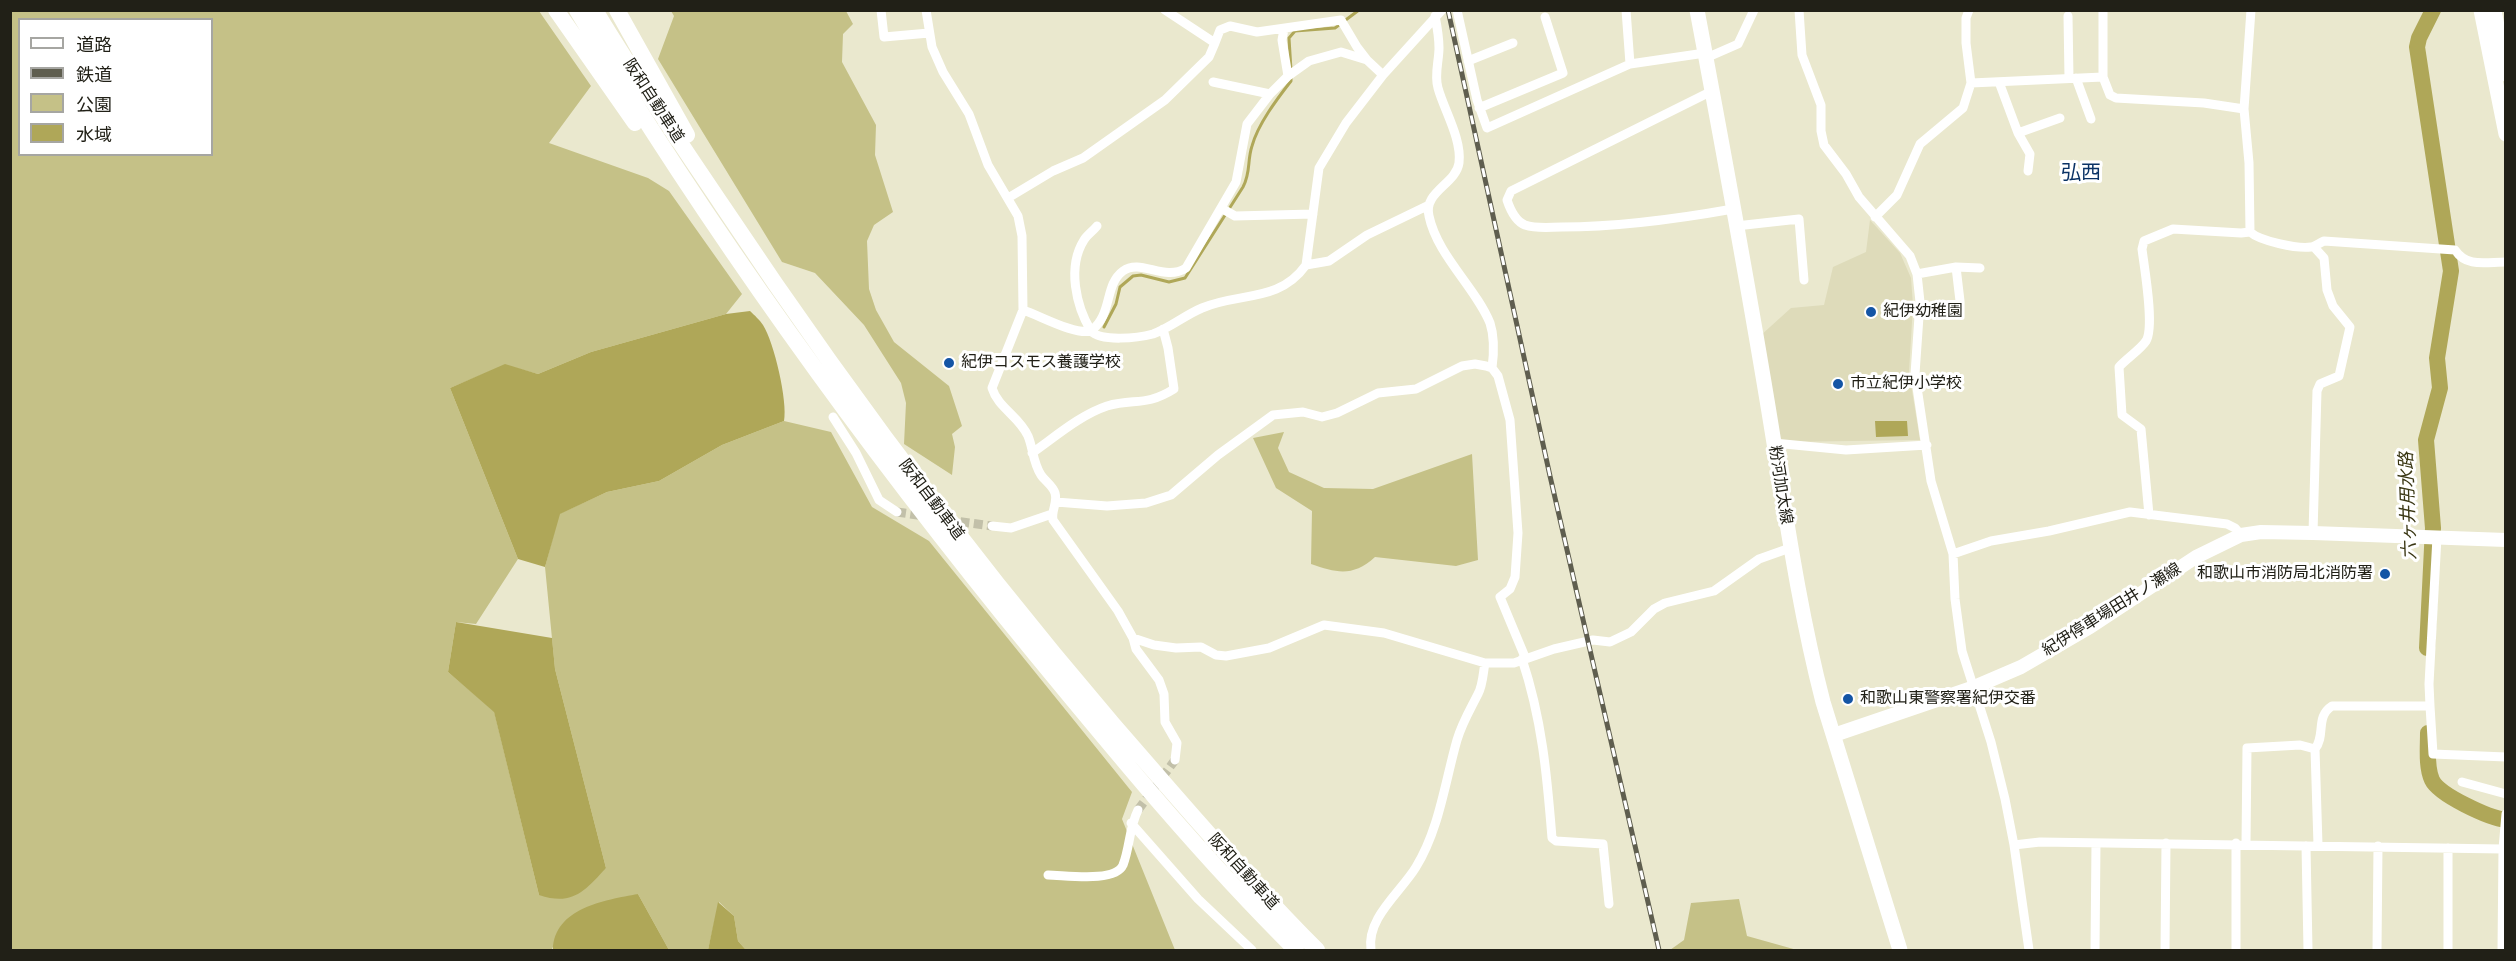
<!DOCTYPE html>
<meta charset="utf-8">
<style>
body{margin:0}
#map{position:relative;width:2516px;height:961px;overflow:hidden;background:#eae8ce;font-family:Signika,"Noto Sans JP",sans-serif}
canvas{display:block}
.frame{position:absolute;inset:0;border:12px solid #212017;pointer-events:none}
.legend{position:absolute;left:18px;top:18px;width:195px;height:138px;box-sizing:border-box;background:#fff;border:2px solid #a6a6a2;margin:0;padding:8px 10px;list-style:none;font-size:18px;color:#212017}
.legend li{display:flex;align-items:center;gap:12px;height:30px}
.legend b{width:30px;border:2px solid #a6a6a2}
</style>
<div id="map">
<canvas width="2516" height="961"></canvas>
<div class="frame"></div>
<ul class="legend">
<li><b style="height:8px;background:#fff"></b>道路</li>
<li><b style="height:8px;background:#5f5e4f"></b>鉄道</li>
<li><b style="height:16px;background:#c5c187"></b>公園</li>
<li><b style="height:16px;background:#afa758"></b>水域</li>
</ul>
</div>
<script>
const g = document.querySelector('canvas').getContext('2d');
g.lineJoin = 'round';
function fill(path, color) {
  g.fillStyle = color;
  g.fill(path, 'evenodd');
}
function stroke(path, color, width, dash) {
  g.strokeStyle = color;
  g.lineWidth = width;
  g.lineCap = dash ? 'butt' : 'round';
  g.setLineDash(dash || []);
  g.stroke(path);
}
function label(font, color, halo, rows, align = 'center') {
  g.font = font + ' Signika,"Noto Sans JP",sans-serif';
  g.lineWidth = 6;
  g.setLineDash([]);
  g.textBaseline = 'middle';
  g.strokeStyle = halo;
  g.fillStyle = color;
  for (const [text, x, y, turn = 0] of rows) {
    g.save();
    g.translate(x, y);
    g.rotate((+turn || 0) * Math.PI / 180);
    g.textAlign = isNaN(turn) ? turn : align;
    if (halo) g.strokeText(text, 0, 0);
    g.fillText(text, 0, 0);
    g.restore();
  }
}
fill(new Path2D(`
 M 1870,220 L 1900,253 L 1911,278 L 1913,305 L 1909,372 L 1920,440 L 1783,442 L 1777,435 L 1760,336 L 1791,308 L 1824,305 L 1833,267 L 1866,252 Z`), '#dedbba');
fill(new Path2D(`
 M 10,11 L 539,11 L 591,86 L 549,143 L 648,178 L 669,191 L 742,294 L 726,314 L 591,352 L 538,374 L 505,365 L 450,388 L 518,559 L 476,624 L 456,622 L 448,672 L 494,711 L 539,895 L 606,868 L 555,669 L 545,567 L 559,514 L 607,492 L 659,481 L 722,445 L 784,421 L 831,432 L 872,507 L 929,541 L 1132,792 L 1122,819 L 1175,950 L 746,950 L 738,941 L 734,916 L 719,902 L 708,950 L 669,950 L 638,894 L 552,948 L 553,950 L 11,950 ZM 20,20 L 212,20 L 212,154 L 20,154 Z
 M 671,11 L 846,11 L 853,24 L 843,34 L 842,62 L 876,125 L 875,155 L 893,212 L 874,225 L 867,241 L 869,289 L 876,310 L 894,342 L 949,386 L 962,426 L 952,434 L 955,447 L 952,475 L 904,444 L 906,403 L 901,383 L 864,325 L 815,273 L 782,262 L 658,59 L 674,16 Z
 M 1284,432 L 1278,448 L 1289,472 L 1324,488 L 1373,489 L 1472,454 L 1478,560 L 1456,566 L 1375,557 C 1353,577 1337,573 1311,564 L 1312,511 L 1276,488 L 1253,438 Z
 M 1739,899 L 1747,936 L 1797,950 L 1670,950 L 1684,940 L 1691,903 Z`), '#c5c187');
fill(new Path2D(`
 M 750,311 C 754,315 760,320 763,325 C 774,342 788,402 784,421 L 722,445 L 659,481 L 607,492 L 560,514 L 545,567 L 518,559 L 450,388 L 505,364 L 538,374 L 591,352 L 726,314 Z
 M 1875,421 L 1907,421 L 1908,436 L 1876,437 Z
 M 456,622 L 552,638 L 555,669 L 606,868 C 584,892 572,906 539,895 L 494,712 L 448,672 Z
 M 638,894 L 669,950 L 553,950 C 554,908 605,900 638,894 Z
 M 718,902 L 734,916 L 738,941 L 746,950 L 708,950 Z`), '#afa758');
stroke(new Path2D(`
 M 1291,70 L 1289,38 L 1295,31 L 1335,28 L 1359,10
 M 1104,327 L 1116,304 L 1120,287 L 1133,276 L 1141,275 L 1169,282 L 1185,278 L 1243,187 C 1251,172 1247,161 1252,146 C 1258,124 1277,99 1291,81 L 1291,76`), '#afa758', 3);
stroke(new Path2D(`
 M 2427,648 L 2433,528 L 2426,440 L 2440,388 L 2437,358 L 2451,271 L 2417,47 L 2419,38 L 2433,10
 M 2428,733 C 2428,748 2426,767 2432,780 C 2439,795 2489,818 2506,820`), '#afa758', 16);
stroke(new Path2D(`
 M 897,512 L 924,516
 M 947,520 L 992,526
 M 1138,810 L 1175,760`), '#c2c0a9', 9, [9, 4.5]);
stroke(new Path2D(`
 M 881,10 L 884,37 L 929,33
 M 926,10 L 932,47 L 943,72 L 969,114 L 988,165 L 1018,216 L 1022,236 L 1023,310 L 992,388 C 998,408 1019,416 1028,436 C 1033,448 1033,463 1041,475 C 1045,481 1053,486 1055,493 C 1058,503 1051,510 1053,520 L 1118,611 L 1133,638 L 1136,649 L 1159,680 L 1164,694 L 1165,722 L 1177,743 L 1175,760
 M 1457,10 L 1477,100 L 1487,128 L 1630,64 L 1705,53
 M 1626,10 L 1630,64
 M 1799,10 L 1802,55 L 1821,105 L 1821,131 L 1824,145 L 1846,174 L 1859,197 L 1910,256 L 1917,274 L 1920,302 L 1915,374 L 1931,481 L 1953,554 L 1955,599 L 1962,651 L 1991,742 L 2005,799 L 2014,845 L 2029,950
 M 2103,10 L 2103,77 L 2110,95 L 2116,98 L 2204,103 L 2244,109
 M 2251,10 L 2244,109 L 2249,163 L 2250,232 C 2260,241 2297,249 2311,247 C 2315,247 2319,243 2324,241 L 2455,250 C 2467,268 2486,262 2506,262
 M 1435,16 C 1437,26 1439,37 1439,48 C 1439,61 1434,75 1438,88 C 1444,110 1462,139 1459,163 C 1456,184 1423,192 1429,216 C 1437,255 1476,288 1490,323 C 1495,338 1494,353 1492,368
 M 2068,16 L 2069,78
 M 1284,29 L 1282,40 L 1288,76
 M 1215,43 L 1220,30 L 1230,26 L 1257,32 L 1341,20 L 1357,47 L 1367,60
 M 1706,58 L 1738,44 L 1754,10
 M 1468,61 L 1513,43
 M 2076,78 L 2091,119
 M 1213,82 L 1270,94
 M 1999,82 L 2018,133 L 2030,154 L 2028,171
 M 1971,83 L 2103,77
 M 1712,91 L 1511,191 L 1507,200 C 1510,209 1515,221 1525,225 C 1537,229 1550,227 1562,227 C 1619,227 1677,219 1733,209
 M 1479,108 L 1563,73 L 1545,17
 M 2018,133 L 2060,118
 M 1008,198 L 1053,171 L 1083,158 L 1165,100 L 1209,57 L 1215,43 L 1165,10
 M 1221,208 L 1235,216 L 1313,214
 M 1875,217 L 1897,195 L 1920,144 L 1963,108 L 1971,83 L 1966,43 L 1966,18 L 1969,10
 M 1097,226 C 1093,231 1087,235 1084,240 C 1067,267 1076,306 1091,331 C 1113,314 1104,285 1123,271 C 1141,258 1164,282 1186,268 L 1236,182 L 1247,124 L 1270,94 L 1288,76 L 1309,61 L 1341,52 L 1367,60 L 1383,75
 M 1736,226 L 1799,219 L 1804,280
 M 1306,265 L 1329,261 L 1367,235 L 1429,205
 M 1956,267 L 1960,301
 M 1917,274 L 1956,267 L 1980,268
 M 1023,310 C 1041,316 1074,335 1091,331 C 1101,342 1138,338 1153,334 C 1170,328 1185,315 1202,308 C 1239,292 1279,303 1306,265 L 1319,168 L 1346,123 L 1383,75 L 1442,10
 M 833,417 L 856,453 L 879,500 L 897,512
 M 1774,443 L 1846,450 L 1927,445
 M 1032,453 C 1055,437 1080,415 1107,406 C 1135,398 1145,407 1174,389 L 1168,348 L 1163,329
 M 1056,502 L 1107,506 L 1146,503 L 1171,495 L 1218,455 L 1273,415 L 1303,412 L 1322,417 L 1337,413 L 1378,393 L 1416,389 L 1462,366 L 1475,364 L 1486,366 L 1492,368 L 1498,376 L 1510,420 L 1518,533 L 1515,577 L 1510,589 L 1500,597 L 1525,657
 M 2149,515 L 2141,429 L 2122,415 L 2119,367 C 2126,359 2141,349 2146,341 C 2155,327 2144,266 2142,249 L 2144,241 L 2173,229 L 2241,233 L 2250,232
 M 992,526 L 1011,528 L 1052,514
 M 2313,533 L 2317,391 L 2320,384 L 2339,376 L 2350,327 L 2333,306 L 2327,290 L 2324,258 L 2314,247
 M 1953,554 L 1991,541 L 2049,531 L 2130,512 L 2227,524 L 2235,528 L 2241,535
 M 1133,638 L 1154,645 L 1176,648 L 1201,647 L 1216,655 L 1226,656 L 1269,648 L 1324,625 L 1384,633 L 1485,663 L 1514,663 L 1554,649 L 1593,640 L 1610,642 L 1631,632 L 1654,609 L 1665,603 L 1714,591 L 1759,559 L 1790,548
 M 1522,659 C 1542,719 1547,775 1552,838 L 1556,841 L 1603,844 L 1609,904
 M 2430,706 L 2433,754 L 2506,757
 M 2462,782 L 2506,794
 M 1131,823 L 1198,899 L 1252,950
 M 2236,843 L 2236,950
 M 2246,844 L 2247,748 L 2300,745 L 2315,749
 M 2014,845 L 2040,842 L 2503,849 L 2502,950
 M 2318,845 L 2315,749 C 2326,735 2315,717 2332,706 L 2430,706 L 2429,684 L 2437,537
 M 2306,846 L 2308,950
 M 2503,849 L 2506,814
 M 1048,875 C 1065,875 1115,883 1123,865 C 1130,847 1129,828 1138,810
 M 1371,950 C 1366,918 1401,892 1416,867 C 1439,830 1445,782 1457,740 C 1462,723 1470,710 1478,694 C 1483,685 1483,673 1485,663
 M 2095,950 L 2096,843
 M 2165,950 L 2166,843
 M 2377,950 L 2378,846
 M 2448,950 L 2448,848`), '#fff', 9);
stroke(new Path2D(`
 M 1834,735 L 1972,688 L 2021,667 L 2090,627 L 2196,557 L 2241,535 L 2261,532 L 2313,533 L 2506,540`), '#fff', 14);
stroke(new Path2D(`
 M 1697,10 C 1724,154 1751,299 1774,443 C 1788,530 1801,617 1823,702 L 1900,950
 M 2481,10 L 2506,134
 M 2494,10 L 2506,74`), '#fff', 15);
stroke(new Path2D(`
 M 556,10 L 635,123
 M 577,10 C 714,237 869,451 1036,655 C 1119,756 1203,858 1296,950
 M 595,10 C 635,77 679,141 722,205 C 859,411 1008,607 1172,792 C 1219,846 1267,900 1317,950
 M 617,10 L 687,135`), '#fff', 16);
const rail = new Path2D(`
 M 1448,10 L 1550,476 L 1659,950`);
stroke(rail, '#5f5e4f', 5);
stroke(rail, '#fff', 3, [9]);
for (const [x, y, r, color] of [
 [1871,312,6,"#1455a5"],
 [949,363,6,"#1455a5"],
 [1838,384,6,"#1455a5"],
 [2385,574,6,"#1455a5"],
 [1848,699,6,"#1455a5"]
]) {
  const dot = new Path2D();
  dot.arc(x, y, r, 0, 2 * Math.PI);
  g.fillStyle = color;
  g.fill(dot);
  stroke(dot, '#fff', 2);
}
label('16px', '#212017', '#fff', [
 ["阪和自動車道",653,101,57],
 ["粉河加太線",1780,485,81],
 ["阪和自動車道",931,500,53],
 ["紀伊停車場田井ノ瀬線",2112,610,-32],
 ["阪和自動車道",1243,872,48]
]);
label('16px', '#212017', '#fff', [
 ["紀伊幼稚園",1883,312],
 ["紀伊コスモス養護学校",961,363],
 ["市立紀伊小学校",1850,384],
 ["和歌山市消防局北消防署",2373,574,"right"],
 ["和歌山東警察署紀伊交番",1860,699]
], 'left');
label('italic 18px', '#3a3714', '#fff', [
 ["六ヶ井用水路",2409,506,-92]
]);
label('20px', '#0a3265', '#fff', [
 ["弘西",2081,174]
]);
</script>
